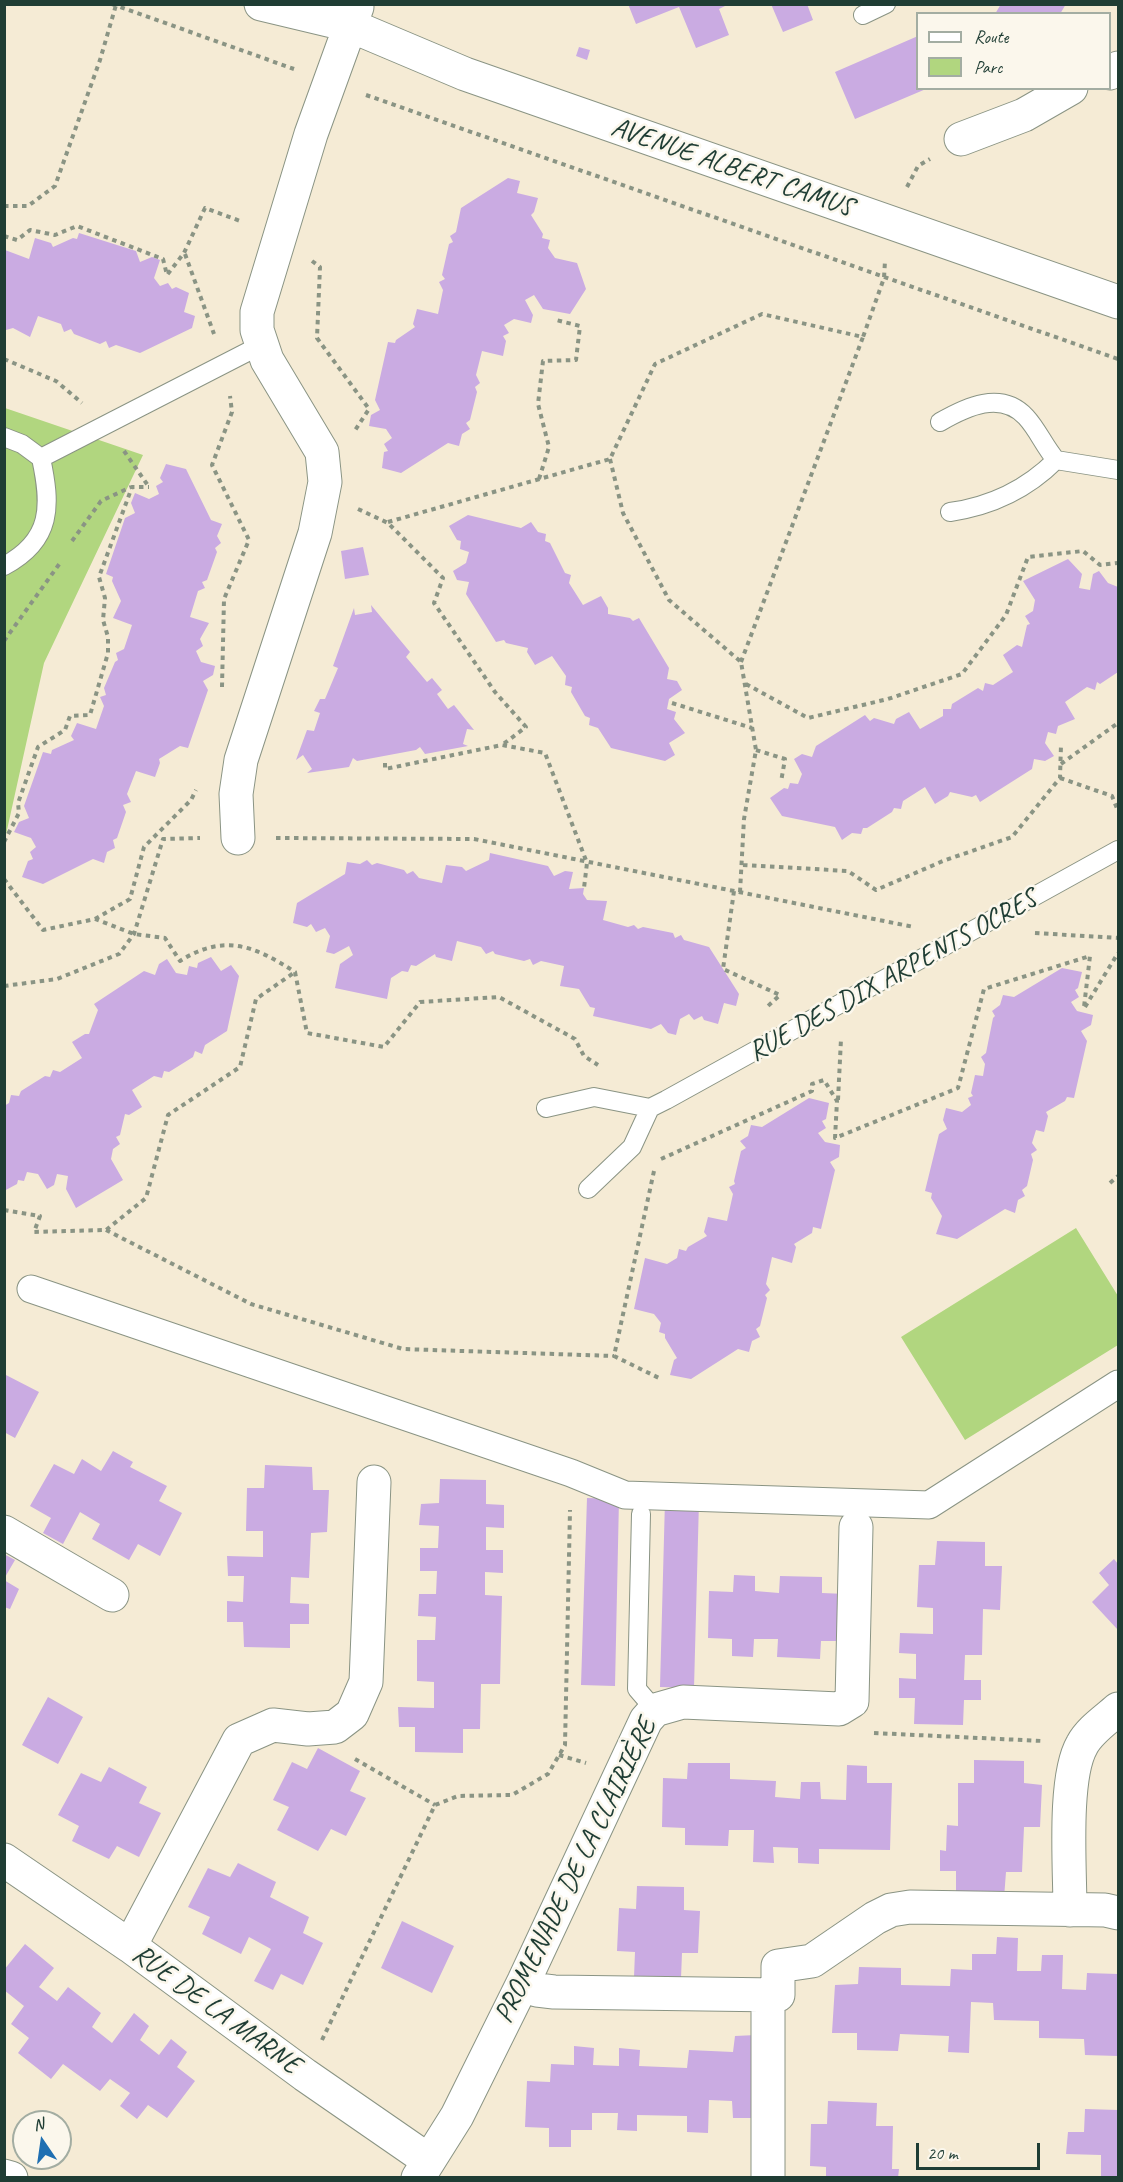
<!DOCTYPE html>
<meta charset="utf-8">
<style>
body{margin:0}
#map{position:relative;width:1123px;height:2182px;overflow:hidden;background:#f5ebd5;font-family:Caveat,sans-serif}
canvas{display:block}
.frame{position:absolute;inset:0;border:6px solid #1f3d34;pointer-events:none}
.legend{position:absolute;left:916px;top:12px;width:195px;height:78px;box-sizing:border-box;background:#fbf7ec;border:2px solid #a3ada2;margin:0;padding:8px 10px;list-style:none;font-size:18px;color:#1f3d34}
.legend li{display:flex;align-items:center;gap:12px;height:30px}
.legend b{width:30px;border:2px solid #a3ada2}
.north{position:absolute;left:12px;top:2110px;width:60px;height:60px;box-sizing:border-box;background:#fbf7ec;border:2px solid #a3ada2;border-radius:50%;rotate:347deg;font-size:16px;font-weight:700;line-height:24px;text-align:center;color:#1f3d34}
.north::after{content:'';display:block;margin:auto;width:21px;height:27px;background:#1f6fb2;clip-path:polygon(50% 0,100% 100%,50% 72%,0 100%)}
.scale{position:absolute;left:916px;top:2143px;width:124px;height:27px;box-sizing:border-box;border:3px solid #1f3d34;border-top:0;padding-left:8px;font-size:18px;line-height:21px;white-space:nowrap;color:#1f3d34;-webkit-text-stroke:4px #fbf7ec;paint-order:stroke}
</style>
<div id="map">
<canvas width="1123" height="2182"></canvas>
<div class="frame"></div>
<ul class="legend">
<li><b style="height:8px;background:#fff"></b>Route</li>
<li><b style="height:16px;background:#b1d67f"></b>Parc</li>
</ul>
<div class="north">N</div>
<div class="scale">20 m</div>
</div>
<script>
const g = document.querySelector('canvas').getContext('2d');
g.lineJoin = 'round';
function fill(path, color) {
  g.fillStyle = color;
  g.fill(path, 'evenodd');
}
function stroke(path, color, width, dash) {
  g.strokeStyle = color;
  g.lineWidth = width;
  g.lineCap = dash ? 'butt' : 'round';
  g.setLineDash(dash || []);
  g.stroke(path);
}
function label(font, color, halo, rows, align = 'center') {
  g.font = font + ' Caveat,sans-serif';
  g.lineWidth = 5;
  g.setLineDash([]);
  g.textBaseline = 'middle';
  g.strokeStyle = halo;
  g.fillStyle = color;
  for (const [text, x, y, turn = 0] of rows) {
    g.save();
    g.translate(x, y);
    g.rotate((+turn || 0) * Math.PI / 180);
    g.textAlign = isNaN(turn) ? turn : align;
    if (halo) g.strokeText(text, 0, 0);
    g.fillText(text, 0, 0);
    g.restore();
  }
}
fill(new Path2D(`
 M 5,408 L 143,455 L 44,663 L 5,839 Z
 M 1076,1228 L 1118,1296 L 1118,1345 L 965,1440 L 901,1337 Z`), '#b1d67f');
fill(new Path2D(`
 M 628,4 L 729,4 L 719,9 L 729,35 L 696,48 L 679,7 L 636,24 Z
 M 771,4 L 807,4 L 813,20 L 783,32 Z
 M 1001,4 L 1066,4 L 1060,14 L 995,14 Z
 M 918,36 L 918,88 L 926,89 L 855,119 L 835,72 Z
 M 579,47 L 590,50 L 587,60 L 576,56 Z
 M 508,178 L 520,181 L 517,193 L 538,198 L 534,212 L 531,215 L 543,234 L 542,238 L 550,240 L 548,248 L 555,258 L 577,263 L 586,289 L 570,314 L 543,309 L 534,295 L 525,300 L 533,315 L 531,323 L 514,319 L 504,325 L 509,333 L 503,336 L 506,341 L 503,356 L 482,351 L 476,375 L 480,383 L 475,387 L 477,392 L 470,420 L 466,423 L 470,429 L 462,434 L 459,446 L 448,443 L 401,473 L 382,468 L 384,452 L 388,451 L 384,444 L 392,438 L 386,429 L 369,426 L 371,415 L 380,410 L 375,400 L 388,342 L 395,343 L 396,340 L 415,327 L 413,324 L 417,309 L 438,314 L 443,290 L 439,282 L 445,279 L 442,275 L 449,244 L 453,242 L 450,236 L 456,232 L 461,208 Z
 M 79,233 L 136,251 L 140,262 L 152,257 L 160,260 L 154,278 L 160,286 L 168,283 L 172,289 L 176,287 L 189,293 L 184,312 L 195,316 L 192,328 L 140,353 L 116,345 L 109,348 L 106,341 L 100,344 L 74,334 L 71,329 L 64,332 L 61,324 L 38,316 L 30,337 L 13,328 L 6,330 L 5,250 L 29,259 L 35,238 L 51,243 L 53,247 L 73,238 L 77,239 Z
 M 166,464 L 186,469 L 211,520 L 222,524 L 217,536 L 221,543 L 215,548 L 217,552 L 207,580 L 202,582 L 205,588 L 198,591 L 190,617 L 209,623 L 200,639 L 203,646 L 196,651 L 201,662 L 215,666 L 213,675 L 203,681 L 208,690 L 188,748 L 180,746 L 159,759 L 160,763 L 155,777 L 136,771 L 127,794 L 131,802 L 123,805 L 126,812 L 117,838 L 113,840 L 115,848 L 107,852 L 104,863 L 93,859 L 43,884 L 22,877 L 28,861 L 33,859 L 30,852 L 36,847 L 31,838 L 14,832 L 19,822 L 29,818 L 24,806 L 43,752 L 51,754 L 52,750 L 74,740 L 71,736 L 77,723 L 96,729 L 104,706 L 100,697 L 106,695 L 104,688 L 115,662 L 118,660 L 116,653 L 124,649 L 132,625 L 113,618 L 121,601 L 112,581 L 113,577 L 106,574 L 125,518 L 135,513 L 131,503 L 135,493 L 149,499 L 159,494 L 156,486 L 163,482 L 160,478 Z
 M 468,515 L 521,528 L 531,522 L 538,532 L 546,534 L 545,541 L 550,543 L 565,573 L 571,575 L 569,583 L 583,605 L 601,596 L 608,608 L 608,614 L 630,618 L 633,621 L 639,618 L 669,668 L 667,679 L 677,681 L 682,690 L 669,699 L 667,709 L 676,712 L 674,719 L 685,733 L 669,743 L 675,755 L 665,761 L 611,748 L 598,728 L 589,725 L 590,718 L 585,716 L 571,692 L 572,687 L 565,685 L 566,676 L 552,656 L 535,665 L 527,652 L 528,648 L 506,643 L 504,640 L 496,642 L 466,594 L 469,582 L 457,580 L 453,571 L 466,563 L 469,552 L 460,549 L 461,541 L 457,540 L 449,526 Z
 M 363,547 L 369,575 L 345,579 L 341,551 Z
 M 1068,559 L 1082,574 L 1079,588 L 1090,590 L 1093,574 L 1099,571 L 1108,583 L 1118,587 L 1118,672 L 1100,684 L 1097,682 L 1095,690 L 1087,687 L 1065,702 L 1075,719 L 1058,726 L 1056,734 L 1048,732 L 1045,743 L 1054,756 L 1045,761 L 1034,759 L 1032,769 L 980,802 L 976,795 L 972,797 L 950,792 L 948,796 L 935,804 L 925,787 L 903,801 L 901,809 L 894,808 L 892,812 L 867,828 L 863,828 L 861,834 L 852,833 L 842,840 L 835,827 L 782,816 L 770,798 L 784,788 L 788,789 L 790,783 L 798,784 L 802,774 L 794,759 L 802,754 L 812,757 L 816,746 L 865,715 L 870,721 L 874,718 L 894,724 L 896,719 L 909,712 L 920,729 L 943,716 L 943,709 L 951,709 L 952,704 L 978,688 L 983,691 L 985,683 L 993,685 L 1013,672 L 1003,655 L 1017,645 L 1022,647 L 1027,625 L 1030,624 L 1025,616 L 1033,611 L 1035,600 L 1023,581 Z
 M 371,605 L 410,652 L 406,657 L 427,682 L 432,678 L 442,690 L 437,694 L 448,709 L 454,705 L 474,730 L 467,729 L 463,744 L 468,746 L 425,754 L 420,747 L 416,750 L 357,761 L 353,758 L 349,767 L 307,773 L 312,769 L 303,755 L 296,760 L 307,730 L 314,731 L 320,713 L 314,711 L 320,699 L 325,699 L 338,668 L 333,666 L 354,608 L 355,615 L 372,612 Z
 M 490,853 L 548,866 L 554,876 L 565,871 L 573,872 L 569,889 L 584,888 L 583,894 L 587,900 L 607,901 L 603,920 L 628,927 L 634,925 L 638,929 L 643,927 L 673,933 L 675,938 L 681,935 L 684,940 L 709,947 L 739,994 L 736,1006 L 724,1003 L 718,1024 L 704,1020 L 702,1016 L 694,1020 L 689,1014 L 680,1019 L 676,1035 L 668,1033 L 661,1024 L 651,1029 L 593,1016 L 595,1008 L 590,1007 L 579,989 L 560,986 L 564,966 L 541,961 L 533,965 L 530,959 L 524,961 L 495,954 L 493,951 L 486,954 L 481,947 L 457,941 L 452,961 L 436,957 L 435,954 L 416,966 L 411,965 L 408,972 L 402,971 L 391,978 L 387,999 L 335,988 L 340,964 L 353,955 L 349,946 L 334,954 L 326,952 L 330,936 L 325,928 L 316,932 L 311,924 L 307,927 L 293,923 L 297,903 L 345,874 L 347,862 L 360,864 L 367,860 L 372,865 L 377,863 L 404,870 L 407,874 L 413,871 L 419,878 L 442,883 L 446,865 L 462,867 L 466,871 L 489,860 Z
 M 211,957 L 221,971 L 231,965 L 239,976 L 227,1031 L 205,1045 L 202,1054 L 195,1051 L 193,1057 L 169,1072 L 164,1071 L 162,1078 L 154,1076 L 132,1090 L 142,1107 L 129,1115 L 125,1114 L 120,1135 L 116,1137 L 120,1144 L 113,1149 L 111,1159 L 123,1180 L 76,1208 L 66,1189 L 68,1176 L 57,1174 L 54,1185 L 47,1189 L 38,1174 L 27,1172 L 24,1181 L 18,1180 L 17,1184 L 4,1191 L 4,1106 L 9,1103 L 11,1095 L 19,1096 L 21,1091 L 45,1076 L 50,1077 L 53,1070 L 60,1072 L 82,1058 L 72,1042 L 85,1034 L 89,1034 L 98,1010 L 94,1004 L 144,971 L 155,975 L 159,964 L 167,959 L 176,973 L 187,975 L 189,966 L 197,968 L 198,963 Z
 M 1062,968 L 1082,972 L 1078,988 L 1075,990 L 1079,997 L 1071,1002 L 1077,1011 L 1093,1015 L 1091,1025 L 1081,1031 L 1087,1041 L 1074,1098 L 1067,1097 L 1065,1101 L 1046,1112 L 1048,1116 L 1044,1132 L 1036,1130 L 1032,1143 L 1037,1150 L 1031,1154 L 1033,1160 L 1027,1186 L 1022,1190 L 1025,1196 L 1018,1200 L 1015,1213 L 1005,1209 L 957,1239 L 936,1234 L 942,1216 L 931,1198 L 932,1193 L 925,1191 L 939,1134 L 947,1129 L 943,1120 L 946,1108 L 962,1112 L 971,1105 L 968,1098 L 973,1096 L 971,1093 L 975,1075 L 983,1076 L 985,1064 L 981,1057 L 986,1053 L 993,1018 L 995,1016 L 992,1011 L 1000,1005 L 1003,995 L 1014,997 Z
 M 809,1098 L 829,1103 L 826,1119 L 822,1121 L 826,1128 L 818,1133 L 825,1142 L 840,1145 L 839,1157 L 830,1162 L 835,1170 L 821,1229 L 813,1227 L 812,1233 L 794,1244 L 796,1247 L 792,1263 L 772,1257 L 766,1284 L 770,1290 L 765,1295 L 767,1298 L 760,1326 L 756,1329 L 760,1337 L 752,1341 L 749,1352 L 738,1349 L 691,1379 L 670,1375 L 674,1360 L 677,1358 L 665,1338 L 665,1334 L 659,1332 L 661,1323 L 654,1314 L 634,1309 L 645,1258 L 667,1264 L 677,1258 L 679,1249 L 686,1251 L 688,1247 L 707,1236 L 704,1232 L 708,1217 L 727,1221 L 733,1194 L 729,1187 L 735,1184 L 734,1181 L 741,1151 L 746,1148 L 740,1141 L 748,1136 L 751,1125 L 762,1127 Z
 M 4,1374 L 39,1392 L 15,1438 L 4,1432 Z
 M 113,1451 L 133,1462 L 130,1467 L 167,1486 L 159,1501 L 182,1513 L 160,1556 L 138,1544 L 129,1560 L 92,1539 L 100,1524 L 80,1512 L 63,1544 L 43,1533 L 51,1518 L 30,1506 L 54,1464 L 74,1474 L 82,1459 L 101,1471 Z
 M 265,1465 L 312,1467 L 313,1490 L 329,1490 L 327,1532 L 311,1533 L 309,1578 L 291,1577 L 290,1603 L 309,1604 L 309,1624 L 290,1624 L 290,1648 L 244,1647 L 243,1622 L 227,1622 L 227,1601 L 243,1602 L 244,1576 L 228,1576 L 227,1556 L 263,1557 L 263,1531 L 246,1531 L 247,1488 L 264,1488 Z
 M 440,1479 L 486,1480 L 486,1504 L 504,1505 L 504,1528 L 486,1527 L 486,1550 L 503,1550 L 503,1573 L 485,1572 L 485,1595 L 502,1596 L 500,1684 L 481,1684 L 480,1729 L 463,1729 L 463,1753 L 415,1752 L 415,1727 L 399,1727 L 398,1707 L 434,1708 L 434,1682 L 417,1681 L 417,1640 L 435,1640 L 436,1617 L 418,1616 L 419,1594 L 436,1594 L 437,1571 L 420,1571 L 420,1548 L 438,1548 L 439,1526 L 419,1525 L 421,1504 L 439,1503 Z
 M 587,1498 L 619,1499 L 615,1686 L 581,1685 Z
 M 665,1500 L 699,1501 L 694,1688 L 660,1687 Z
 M 937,1541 L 985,1542 L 985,1566 L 1002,1566 L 1000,1610 L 983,1609 L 982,1655 L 965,1655 L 964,1680 L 981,1680 L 981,1700 L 964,1700 L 963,1725 L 914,1724 L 915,1698 L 899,1698 L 899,1678 L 916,1679 L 916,1654 L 899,1653 L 900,1633 L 933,1634 L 933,1608 L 917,1607 L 919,1565 L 935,1565 Z
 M 4,1554 L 15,1560 L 4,1579 Z
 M 1114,1559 L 1118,1564 L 1118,1630 L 1092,1602 L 1109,1585 L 1099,1573 Z
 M 734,1575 L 755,1576 L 755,1591 L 779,1593 L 780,1576 L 822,1577 L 822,1593 L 846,1594 L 845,1641 L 821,1641 L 820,1659 L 777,1657 L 778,1639 L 754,1639 L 753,1657 L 732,1656 L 732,1639 L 708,1638 L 709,1591 L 733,1592 Z
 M 4,1580 L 19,1589 L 10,1609 L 4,1607 Z
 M 48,1697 L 83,1717 L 58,1764 L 22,1745 Z
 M 318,1748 L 360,1771 L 350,1791 L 366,1798 L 346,1836 L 331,1829 L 318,1851 L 277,1830 L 289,1807 L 273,1800 L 292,1762 L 307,1769 Z
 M 974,1760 L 1024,1761 L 1024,1783 L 1042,1785 L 1040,1827 L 1024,1827 L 1022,1872 L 1006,1872 L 1004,1898 L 956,1896 L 956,1871 L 940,1871 L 940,1850 L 946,1851 L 947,1825 L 958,1826 L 958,1783 L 974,1783 Z
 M 688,1763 L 730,1763 L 730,1779 L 776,1781 L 775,1797 L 800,1799 L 801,1782 L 820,1782 L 821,1799 L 846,1800 L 847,1765 L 867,1766 L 867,1783 L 892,1783 L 890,1850 L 819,1849 L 819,1864 L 798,1863 L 798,1848 L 773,1847 L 774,1863 L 753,1862 L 754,1830 L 729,1830 L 728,1846 L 685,1845 L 685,1828 L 662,1827 L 663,1778 L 687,1779 Z
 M 109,1767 L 147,1787 L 139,1803 L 161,1813 L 139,1857 L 117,1846 L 109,1859 L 72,1841 L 79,1826 L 58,1815 L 81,1773 L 101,1782 Z
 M 238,1863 L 276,1882 L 270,1897 L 309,1917 L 303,1933 L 323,1943 L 303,1985 L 281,1974 L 273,1990 L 254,1981 L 271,1949 L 249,1937 L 241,1954 L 202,1934 L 210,1917 L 188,1907 L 208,1868 L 230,1877 Z
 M 637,1886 L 684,1887 L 684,1910 L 700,1911 L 698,1953 L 682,1953 L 681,1978 L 634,1977 L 635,1952 L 617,1951 L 619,1908 L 636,1909 Z
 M 402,1921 L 454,1946 L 432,1993 L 381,1968 Z
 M 997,1937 L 1018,1938 L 1017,1971 L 1041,1971 L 1042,1955 L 1063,1955 L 1062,1989 L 1086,1990 L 1087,1973 L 1118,1974 L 1118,2056 L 1085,2055 L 1084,2039 L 1039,2038 L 1039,2021 L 994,2020 L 993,2003 L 971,2002 L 969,2053 L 948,2052 L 949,2036 L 900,2034 L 898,2051 L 857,2050 L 857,2033 L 832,2033 L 835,1985 L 858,1984 L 859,1967 L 901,1968 L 901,1985 L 950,1986 L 951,1969 L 972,1970 L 972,1954 L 996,1954 Z
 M 25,1944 L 54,1968 L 39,1987 L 57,2001 L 68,1987 L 101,2013 L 92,2027 L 112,2043 L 134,2013 L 149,2026 L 140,2040 L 159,2055 L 171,2039 L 187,2052 L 177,2067 L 195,2081 L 167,2118 L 148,2105 L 137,2119 L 120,2106 L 130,2093 L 110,2079 L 100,2091 L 63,2064 L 51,2079 L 18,2053 L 29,2038 L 11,2024 L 24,2006 L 4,1990 L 4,1970 Z
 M 756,2035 L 754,2118 L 733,2118 L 732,2101 L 709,2100 L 708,2133 L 687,2132 L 687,2116 L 637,2115 L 637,2131 L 617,2130 L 618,2113 L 592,2113 L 592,2130 L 571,2130 L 571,2147 L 549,2147 L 549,2128 L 525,2127 L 527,2081 L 550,2082 L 551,2064 L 574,2065 L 574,2046 L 594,2048 L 593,2065 L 619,2066 L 619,2048 L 640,2050 L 639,2066 L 687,2068 L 689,2050 L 733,2052 L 735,2036 Z
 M 828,2101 L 877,2103 L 876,2126 L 893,2126 L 892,2169 L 899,2169 L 898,2178 L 826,2178 L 826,2167 L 810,2166 L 811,2124 L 827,2124 Z
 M 1085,2109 L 1118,2110 L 1118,2178 L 1101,2178 L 1101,2155 L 1066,2154 L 1068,2132 L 1084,2132 Z`), '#caabe2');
const service = new Path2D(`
 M 863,15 L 886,4
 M 940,422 C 966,407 1001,390 1026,417 C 1038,430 1044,446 1056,460 L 1118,470
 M 4,437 L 22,444 L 41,458 L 261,345
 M 950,512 C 992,506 1026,490 1056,460
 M 4,566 C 53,540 51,505 41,458
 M 546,1108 L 594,1097 L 650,1108 L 666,1100 L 1118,850
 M 588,1189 L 632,1147 L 650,1108
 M 641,1514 L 637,1689 L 655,1710`);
const pedestrian = new Path2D(`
 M 31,1289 L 571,1473 L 625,1495 L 929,1505 L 1118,1384`);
const minor = new Path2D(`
 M 261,4 L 349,25 L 465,74 L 1118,302
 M 1110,73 L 1118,68
 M 961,139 L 1024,115 L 1071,88
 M 238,838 L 236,794 L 241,760 L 315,533 L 325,482 L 322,452 L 267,360 L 257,330 L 257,312 L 311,134 L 357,7
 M 4,1532 L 112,1595
 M 4,1860 L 130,1946 L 305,2075 L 428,2160
 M 1070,1910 C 1070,1869 1063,1778 1082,1745 C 1090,1730 1106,1720 1118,1709
 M 130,1946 L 239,1740 L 273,1725 L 308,1729 L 335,1727 L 352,1714 L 366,1682 L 374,1482
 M 524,1981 L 537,1990 L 554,1992 L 778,1995 L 778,1966 L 812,1961 L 875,1918 L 891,1910 L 910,1907 L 1105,1910 L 1118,1913
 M 768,1994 L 768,2178
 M 418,2178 L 457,2116 L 524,1981 L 646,1720 L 655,1710 L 683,1702 L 839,1709 L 852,1701 L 856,1527`);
const tertiary = new Path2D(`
 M 4,2176 L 11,2178`);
stroke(service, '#8a9484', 20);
stroke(pedestrian, '#8a9484', 29);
stroke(minor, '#8a9484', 35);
stroke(tertiary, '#8a9484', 35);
stroke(new Path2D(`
 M 112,4 L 294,69
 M 366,95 L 1118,359
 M 907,187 L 918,166 L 930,159
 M 4,206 L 28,206 L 55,186 L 100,60 L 116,5
 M 4,236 L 17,240 L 30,230 L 55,235 L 77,226 L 163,259 L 167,275 L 184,253 L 205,208 L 243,222
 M 185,254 L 214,334
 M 312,261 L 320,267 L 317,338 L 369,409 L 354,432
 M 4,359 L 56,381 L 82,403
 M 124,451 L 149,487
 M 610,459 L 623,513 L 669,600 L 741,662 L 756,750 L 744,819 L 740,892
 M 539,479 L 549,447 L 538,404 L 543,361 L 576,360 L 580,326 L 556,320
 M 358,509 L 388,523 L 443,578 L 434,603 L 495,692 L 526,727 L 502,745
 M 388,522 L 610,459 L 655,364 L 762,314 L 863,337 L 884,278 L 885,261
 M 72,541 L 101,501 L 131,487
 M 4,641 L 60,563
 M 741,662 L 863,337
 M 746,684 L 808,718 L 888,699 L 962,674 L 1006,615 L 1028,557 L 1083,551 L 1100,565 L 1118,563
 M 222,687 L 224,599 L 249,540 L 212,465 L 232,412 L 230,396
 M 672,703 L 752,728
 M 756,750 L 785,759 L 781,782
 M 385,763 L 385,769 L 502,745 L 545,753 L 587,863 L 584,888
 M 1061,764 L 1118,723
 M 1060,778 L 1112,796 L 1118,811
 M 276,838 L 474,839 L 914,927
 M 4,842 L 19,813 L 18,803 L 38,747 L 65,730 L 70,716 L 90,715 L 108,653 L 108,637 L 103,620 L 105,598 L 99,577 L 132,487 L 149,487
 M 743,865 L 848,871 L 876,890 L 943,861 L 1012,837 L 1060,778 L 1061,745
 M 4,879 L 43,930 L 95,919 L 134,934 L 165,938 L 180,961 C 224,933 255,946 295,972 L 307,1033 L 384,1047 L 420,1002 L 499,997 L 575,1039 L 584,1056 L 598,1065
 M 734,891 L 723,969 L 780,995 L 768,1006
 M 95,919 L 130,899 L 144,847 L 191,800 L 196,790
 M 1035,933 L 1118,938
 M 4,986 L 57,979 L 119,954 L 134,934 L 163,839 L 200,838
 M 1085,1007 L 1118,953
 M 838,1100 L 841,1039
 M 661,1159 L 812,1091 L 812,1084 L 824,1080 L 837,1101 L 835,1138 L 958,1088 L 984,989 L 1090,956 L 1084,1007
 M 654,1171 L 614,1356 L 659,1378
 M 1110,1183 L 1118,1176
 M 4,1210 L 40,1216 L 34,1232 L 106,1230 L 146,1198 L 168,1115 L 240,1067 L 256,999 L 295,972
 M 106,1230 L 251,1304 L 403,1349 L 614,1356
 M 874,1733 L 1043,1741
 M 559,1755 L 586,1763
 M 355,1759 L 435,1805
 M 322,2040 L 435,1805 L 458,1796 L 512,1795 L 548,1774 L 565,1745 L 570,1510`), '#8a9484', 4, [4.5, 4.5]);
stroke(service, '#fff', 18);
stroke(pedestrian, '#fff', 27);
stroke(minor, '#fff', 33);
stroke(tertiary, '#fff', 33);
label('28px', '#1f3d34', '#fbf7ec', [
 ["AVENUE ALBERT CAMUS",732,168,19],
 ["RUE DES DIX ARPENTS OCRES",893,976,-29],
 ["PROMENADE DE LA CLAIRIÈRE",576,1871,-64],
 ["RUE DE LA MARNE",216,2010,36]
]);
</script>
